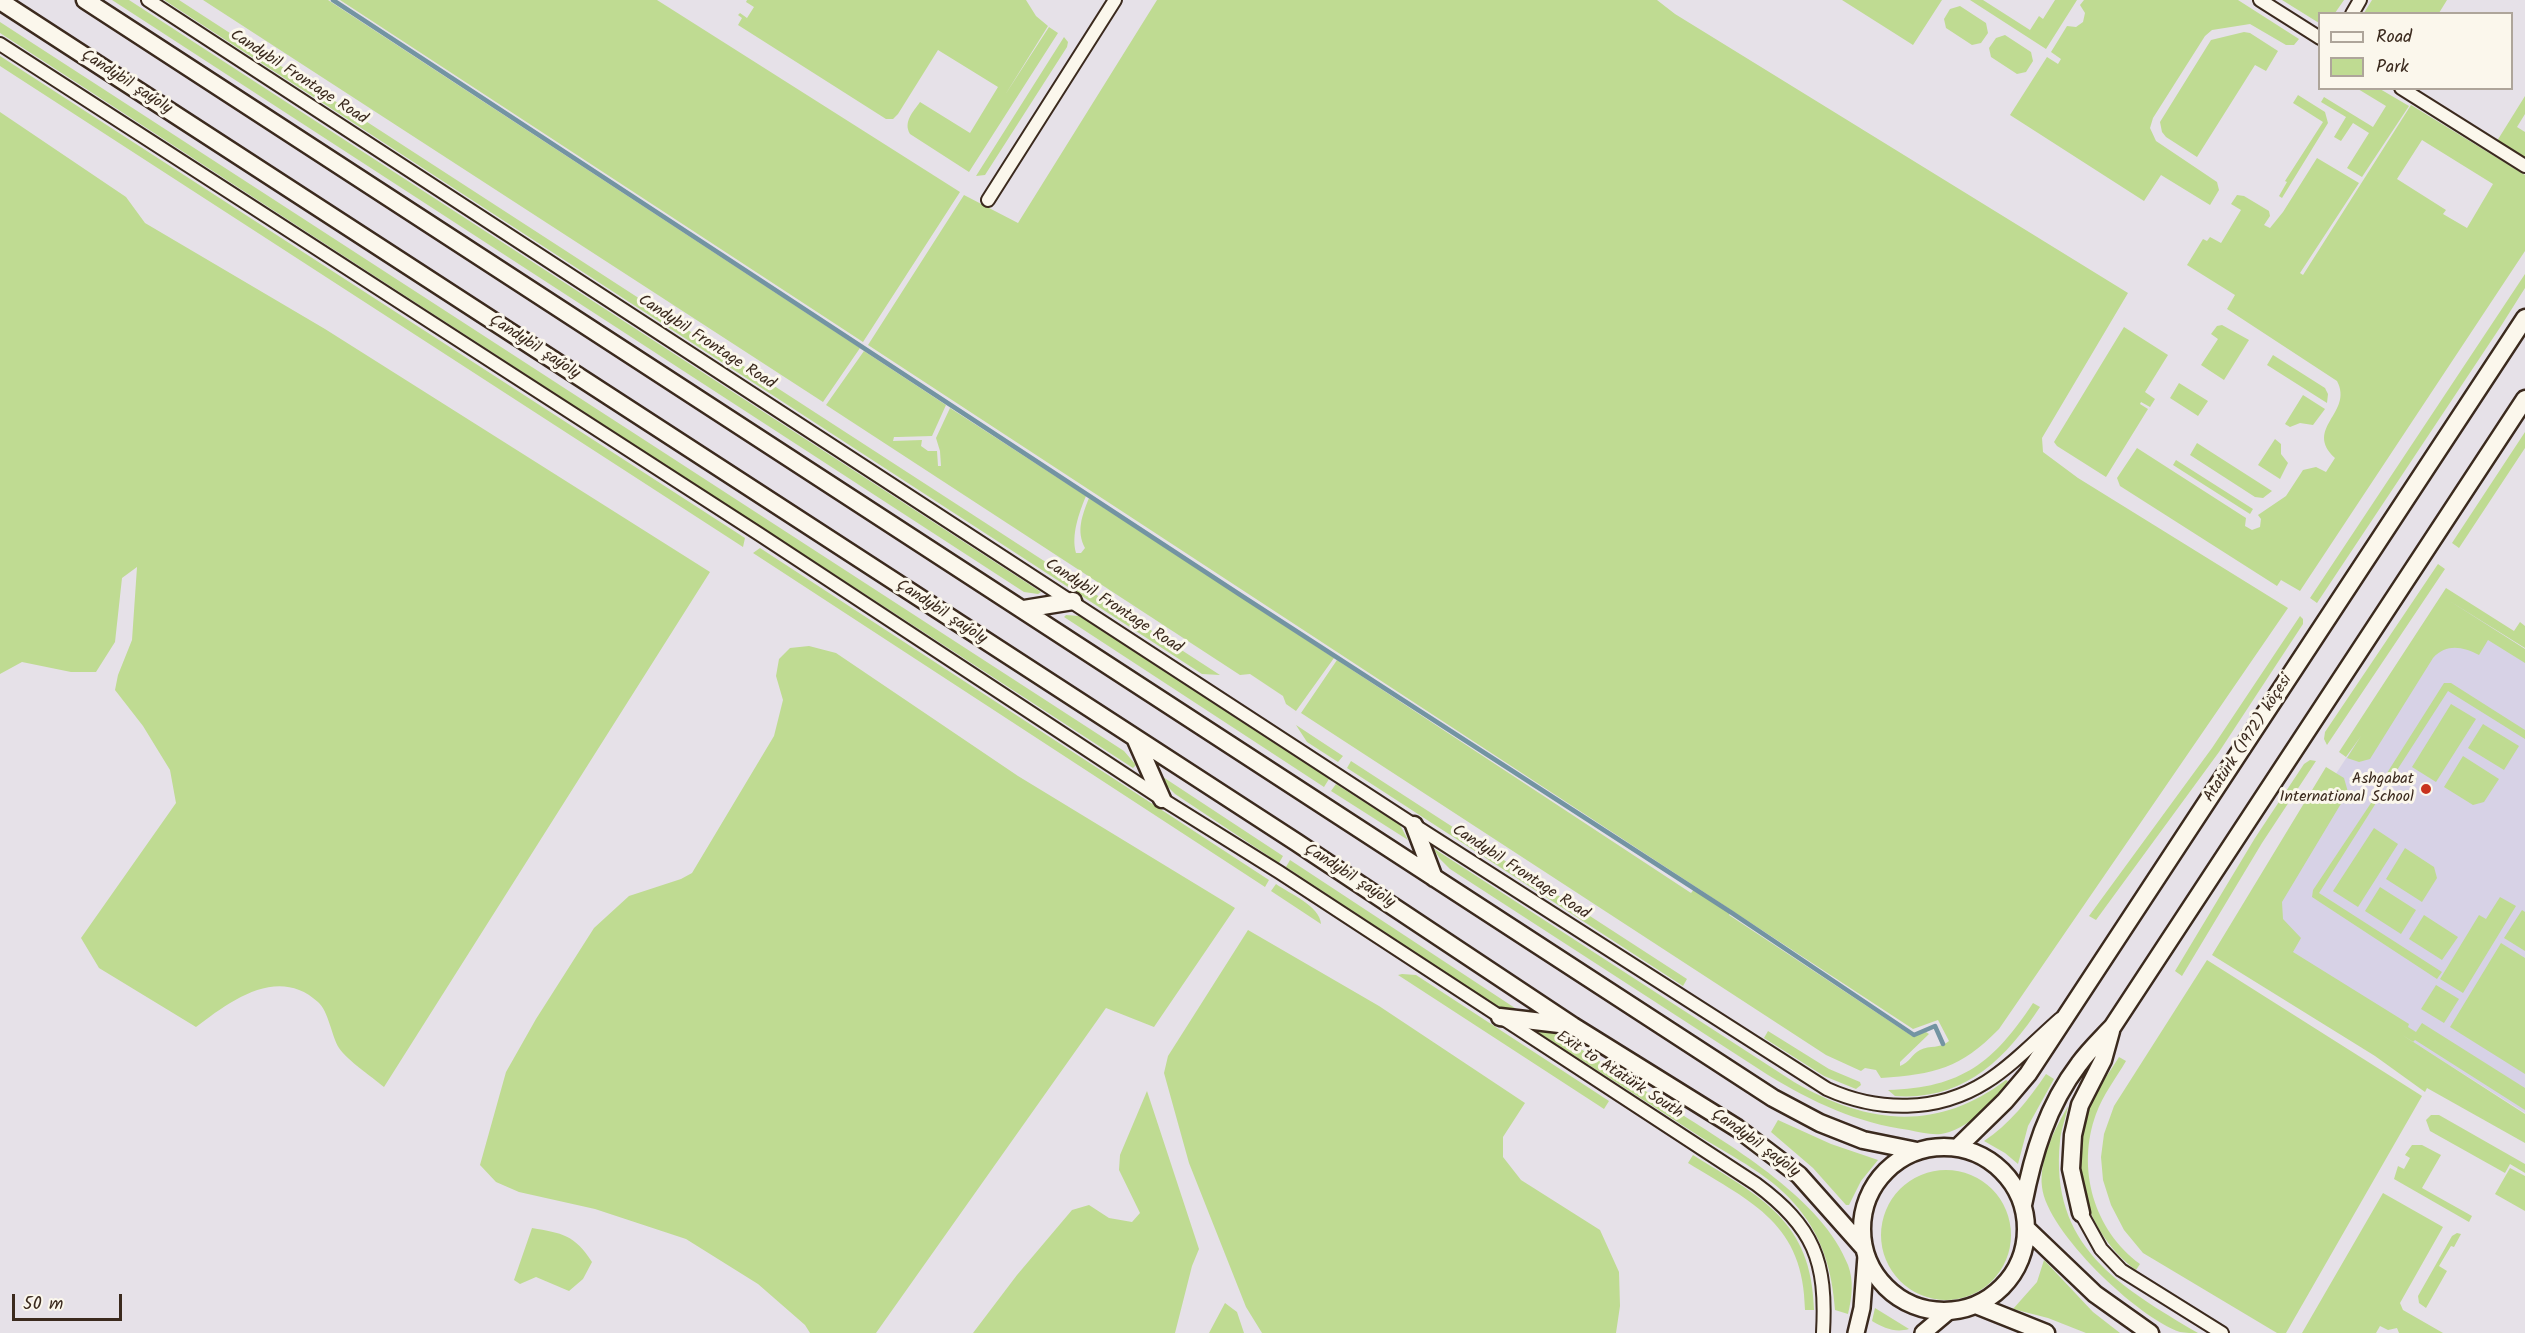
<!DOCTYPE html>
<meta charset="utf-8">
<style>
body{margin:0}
#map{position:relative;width:2525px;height:1333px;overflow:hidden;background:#e6e1e8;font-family:Kalam,sans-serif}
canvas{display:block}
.legend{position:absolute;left:2318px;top:12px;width:195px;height:78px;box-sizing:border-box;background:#fbf7ec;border:2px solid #aea59a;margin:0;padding:8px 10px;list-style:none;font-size:18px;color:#3b2a1e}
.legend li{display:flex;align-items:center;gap:12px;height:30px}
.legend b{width:30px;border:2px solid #aea59a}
.scale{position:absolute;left:12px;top:1294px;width:110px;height:27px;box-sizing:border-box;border:3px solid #3b2a1e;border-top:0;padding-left:8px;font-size:18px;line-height:21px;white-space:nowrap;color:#3b2a1e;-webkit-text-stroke:4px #fbf7ec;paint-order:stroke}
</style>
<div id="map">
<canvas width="2525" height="1333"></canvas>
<ul class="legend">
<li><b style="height:8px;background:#fbf7ec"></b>Road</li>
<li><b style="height:16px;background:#bfdb92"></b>Park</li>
</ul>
<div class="scale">50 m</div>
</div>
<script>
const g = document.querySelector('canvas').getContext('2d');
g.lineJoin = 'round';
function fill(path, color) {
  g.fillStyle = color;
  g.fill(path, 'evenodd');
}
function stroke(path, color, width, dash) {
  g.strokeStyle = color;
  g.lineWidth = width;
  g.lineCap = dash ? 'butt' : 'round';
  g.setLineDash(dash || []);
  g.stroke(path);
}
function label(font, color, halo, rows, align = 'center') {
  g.font = font + ' Kalam,sans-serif';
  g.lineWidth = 6;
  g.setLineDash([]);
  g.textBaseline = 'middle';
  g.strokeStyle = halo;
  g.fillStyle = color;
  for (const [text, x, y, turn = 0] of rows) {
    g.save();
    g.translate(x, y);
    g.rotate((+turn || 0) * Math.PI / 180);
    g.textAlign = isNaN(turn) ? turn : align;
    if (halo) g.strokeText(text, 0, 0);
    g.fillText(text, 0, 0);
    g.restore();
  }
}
fill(new Path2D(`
 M 2449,600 L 2525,649 L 2525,1113 L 2235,929 Z`), '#d7d2e6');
fill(new Path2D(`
 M 112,0 L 129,0 L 1041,592 L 1038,594 L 1024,592 Z
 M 164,0 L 179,0 L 1220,675 L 1202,674 Z
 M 203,0 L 328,0 L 860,348 L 823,402 Z
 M 340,0 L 657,0 L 960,192 L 863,342 Z
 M 747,0 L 1026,0 L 1036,16 L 1048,26 L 1005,95 L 1049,27 L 1058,33 L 969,172 L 910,134 C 903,122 913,112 920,102 L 970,133 L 998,87 L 938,50 L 898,114 L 893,119 L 886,119 L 738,25 L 742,18 L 738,15 L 740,13 L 747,18 L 754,7 L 746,2 Z
 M 1157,0 L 1657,0 L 1675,14 L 2128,293 L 2042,438 L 2043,452 L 2078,478 L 2288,608 L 1999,1029 C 1960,1069 1935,1074 1881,1078 L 1876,1070 L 1865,1068 L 1861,1071 L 1826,1055 L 1301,713 L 1337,660 L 1691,893 L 1695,888 L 1731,911 L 1729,915 L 1912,1036 L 1926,1032 L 1929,1034 L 1900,1062 L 1900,1066 C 1909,1063 1912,1054 1920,1050 C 1930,1045 1940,1049 1949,1041 L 1938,1020 L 1913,1029 L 868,345 L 964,195 L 1018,223 Z
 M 1842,0 L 1942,0 L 1913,45 Z
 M 1970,0 L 1983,0 L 2030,30 L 2039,16 L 2043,19 L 2055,0 L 2077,0 L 2046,49 Z
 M 2084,0 L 2238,0 L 2299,39 L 2294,45 L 2286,45 L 2250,24 L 2212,30 L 2205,36 L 2153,118 L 2150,128 L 2156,141 L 2217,182 L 2219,190 L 2210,205 L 2161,175 L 2144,201 L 2010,115 L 2047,57 L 2058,64 L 2061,59 L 2051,52 L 2067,26 L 2076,27 L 2083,22 L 2085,13 L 2080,5 Z
 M 2282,0 L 2344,0 L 2335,13 L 2320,13 L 2319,23 Z
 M 2372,0 L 2447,0 L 2439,13 L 2364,13 Z
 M 1960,6 L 1986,23 L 1988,33 L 1981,43 L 1972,45 L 1946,28 L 1944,19 L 1950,9 Z
 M 0,22 L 1124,751 L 1136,765 L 1133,768 L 0,33 Z
 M 2244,32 L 2250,33 L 2278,51 L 2266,71 L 2255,65 L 2197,157 L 2166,137 L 2162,132 L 2160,122 L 2211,40 Z
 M 2005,35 L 2031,52 L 2033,61 L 2026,72 L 2017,74 L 1991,57 L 1989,48 L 1996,38 Z
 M 1064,37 L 1068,42 L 1067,47 L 985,175 L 976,176 Z
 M 0,56 L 745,538 L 743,547 L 0,66 Z
 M 2358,89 L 2380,89 L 2409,106 L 2362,177 L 2347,168 L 2369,133 L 2353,123 L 2341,141 L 2334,137 L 2346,117 L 2321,102 L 2324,97 L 2373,127 L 2386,106 Z
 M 2298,95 L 2325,112 L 2328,123 L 2282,198 L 2279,196 L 2287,182 L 2285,181 L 2323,122 L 2293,103 Z
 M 2525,96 L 2525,114 L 2517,127 L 2525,132 L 2525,159 L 2497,141 Z
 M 2411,105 L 2525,175 L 2525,251 L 2300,591 L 2281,580 L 2277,586 L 2120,486 L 2117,478 L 2137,448 L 2246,518 L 2245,526 L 2252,530 L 2260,527 L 2261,519 L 2258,515 L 2286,496 L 2303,470 L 2316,467 L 2326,472 L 2335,458 C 2303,428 2354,413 2337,381 L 2227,309 L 2235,295 L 2187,265 L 2203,239 L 2207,241 L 2210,237 L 2221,243 L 2241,210 L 2231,204 L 2237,195 L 2244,196 L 2269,211 L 2270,216 L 2264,225 L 2270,228 L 2283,212 L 2317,158 L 2359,183 L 2300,273 L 2303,275 ZM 2422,140 L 2493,184 L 2467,228 L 2443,214 L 2446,210 L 2397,179 Z
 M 0,112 L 126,197 L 145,223 L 325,329 L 710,572 L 384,1087 C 371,1076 348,1061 339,1048 C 331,1035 329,1012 318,1002 C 278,965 230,1001 196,1027 L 99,968 L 81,938 L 176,803 L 170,770 L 143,726 L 115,690 L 118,675 L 132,640 L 137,567 L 122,578 L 115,642 L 96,672 L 71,672 L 22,662 L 0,674 Z
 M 2525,274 L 2525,288 L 2501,326 L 2317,603 L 2310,598 Z
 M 2222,325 L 2249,340 L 2224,380 L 2201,365 L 2218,339 L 2211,334 L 2217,326 Z
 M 2124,327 L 2168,355 L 2145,392 L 2155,399 L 2150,407 L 2141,402 L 2140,404 L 2148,409 L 2106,477 L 2057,446 L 2054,442 Z
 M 864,351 L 946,405 L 932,436 L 898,437 L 894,437 L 893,441 L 922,440 L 921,446 L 928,451 L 937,451 L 938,466 L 941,466 L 940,451 L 936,438 L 950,408 L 1086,496 C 1079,513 1071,535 1076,553 L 1081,553 L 1085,548 C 1076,531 1082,516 1089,498 L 1334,658 L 1296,711 L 1286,704 L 1283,696 L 1250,674 L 1240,675 L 826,405 Z
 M 2273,355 L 2325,388 L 2328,394 L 2327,403 L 2267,365 Z
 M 2179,383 L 2208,401 L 2198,416 L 2170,398 Z
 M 2303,395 L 2325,409 L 2313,425 L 2300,423 L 2290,427 L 2285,424 Z
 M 2525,432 L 2525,448 L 2459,548 L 2452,543 Z
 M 2275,439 L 2281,444 L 2281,454 L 2288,463 L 2280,479 L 2258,465 Z
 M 2197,443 L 2272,491 L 2263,498 L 2255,497 L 2190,455 Z
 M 2176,460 L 2253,509 L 2250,514 L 2173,465 Z
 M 760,548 L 1269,880 L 1265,887 L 753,553 Z
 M 2438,564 L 2445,569 L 2327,745 L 2324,739 L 2325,732 Z
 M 2446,588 L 2514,631 L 2520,622 L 2525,626 L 2525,648 L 2448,600 L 2525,649 L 2525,663 L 2488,640 L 2479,655 C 2463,647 2447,643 2433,658 L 2370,759 L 2359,762 L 2347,758 L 2361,736 L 2346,757 L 2339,752 Z
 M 1066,615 L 1079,616 L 1329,779 L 1324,787 L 1064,617 Z
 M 2300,616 L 2303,619 L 2303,624 L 2219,752 L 2096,920 L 2089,916 L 2212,748 Z
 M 809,646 L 836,653 L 1018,776 L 1235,908 L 1154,1027 L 1106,1008 L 876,1333 L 810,1333 L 805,1325 L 758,1284 L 686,1239 L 595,1209 L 519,1192 L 496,1182 L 480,1165 L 506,1072 L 536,1019 L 594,928 L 629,896 L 681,879 L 692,873 L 774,736 L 783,700 L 776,676 L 779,659 L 790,648 Z
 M 2444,683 L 2451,683 L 2525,730 L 2525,739 L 2448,691 L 2390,781 L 2387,773 Z
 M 2451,704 L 2476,719 L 2436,782 L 2412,767 Z
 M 2483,724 L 2519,746 L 2504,770 L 2468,748 Z
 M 1296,725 L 1343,756 L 1338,762 L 1307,742 Z
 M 2463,756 L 2499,779 L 2484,802 L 2473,805 L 2444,787 Z
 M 2310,760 L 2316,761 L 2262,843 L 2182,976 L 2175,971 L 2255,838 L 2304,764 Z
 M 1351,761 L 1687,979 L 1683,986 L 1347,768 Z
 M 2326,767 L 2344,778 L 2348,792 L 2282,902 L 2283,919 L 2301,938 L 2293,952 L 2409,1024 L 2408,1027 L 2416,1032 L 2422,1023 L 2525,1088 L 2525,1110 L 2415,1040 L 2413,1042 L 2401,1034 L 2525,1114 L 2525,1143 L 2427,1088 L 2425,1092 L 2375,1056 L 2212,955 Z
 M 1163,777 L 1283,856 L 1279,863 L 1175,794 L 1167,786 Z
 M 1336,784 L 1400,825 L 1408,840 L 1331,791 Z
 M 2371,803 L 2376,803 L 2319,893 L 2442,972 L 2437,979 L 2312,897 L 2313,890 Z
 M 2374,828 L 2398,844 L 2358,907 L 2333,891 Z
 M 1433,848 L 1794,1082 C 1866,1124 1936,1133 2006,1080 L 2008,1081 C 1995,1102 1967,1130 1941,1134 C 1930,1135 1919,1132 1909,1130 C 1857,1123 1812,1102 1768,1075 L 1450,869 L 1440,859 Z
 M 2405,848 L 2434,867 L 2437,878 L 2422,902 L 2386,879 Z
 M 1290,860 L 1518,1010 L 1518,1011 L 1497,1006 L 1286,867 Z
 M 1276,884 C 1290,894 1320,906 1321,924 L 1271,891 Z
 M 2380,887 L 2416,910 L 2401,934 L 2365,911 Z
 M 2500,897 L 2516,906 L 2463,993 L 2440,979 L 2479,915 L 2486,919 Z
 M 2522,910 L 2525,912 L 2525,951 L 2504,938 Z
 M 2424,915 L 2458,937 L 2442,960 L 2409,939 Z
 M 1248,930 L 1379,1006 L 1525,1103 L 1503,1137 L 1503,1157 L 1521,1180 L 1600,1230 L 1619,1272 L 1620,1306 L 1616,1333 L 1262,1333 L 1246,1307 L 1189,1163 L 1164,1073 L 1168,1056 Z
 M 2501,943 L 2525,958 L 2525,1074 L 2450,1027 Z
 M 2207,960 L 2422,1096 L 2286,1333 L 2277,1333 L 2143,1253 L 2124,1230 L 2111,1205 L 2103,1180 L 2101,1157 L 2104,1134 L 2114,1106 Z
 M 1402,974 L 1416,975 L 1609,1101 L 1604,1109 L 1398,975 Z
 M 2436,985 L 2459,999 L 2444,1023 L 2421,1009 Z
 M 2033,1003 L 2040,1007 C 2005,1060 1963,1101 1895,1096 L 1888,1090 C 1962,1088 1994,1062 2033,1003 Z
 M 1530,1027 L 1559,1035 C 1599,1061 1638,1086 1678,1112 C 1734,1148 1823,1200 1848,1265 C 1854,1281 1852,1297 1848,1314 L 1835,1310 C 1832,1271 1823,1239 1799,1209 C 1774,1177 1733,1157 1699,1136 C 1643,1100 1586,1063 1530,1027 Z
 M 1768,1031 L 1829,1069 L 1860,1082 L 1861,1085 L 1856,1089 L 1824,1076 L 1764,1038 Z
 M 2119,1057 L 2126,1061 C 2116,1078 2103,1095 2096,1114 C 2076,1169 2094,1230 2140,1264 L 2136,1270 C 2088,1235 2067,1169 2087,1113 C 2094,1093 2108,1075 2119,1057 Z
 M 2046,1074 L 2054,1079 L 2028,1126 L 2018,1164 L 2005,1153 L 1984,1141 C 2009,1125 2029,1099 2046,1074 Z
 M 1147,1091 L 1199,1249 L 1192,1266 L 1175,1333 L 973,1333 L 1017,1275 L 1072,1210 L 1089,1205 L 1109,1218 L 1132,1222 L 1140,1213 L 1119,1170 L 1120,1155 Z
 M 2068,1106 C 2066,1118 2061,1129 2060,1141 C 2049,1246 2120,1287 2198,1333 C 2193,1333 2185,1333 2180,1332 C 2138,1318 2047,1232 2042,1187 C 2039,1159 2055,1129 2068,1106 Z
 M 2431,1115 L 2439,1115 L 2525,1164 L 2525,1173 L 2510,1164 L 2505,1173 L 2430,1131 L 2426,1120 Z
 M 1778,1120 L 1831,1144 L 1878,1160 L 1861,1181 L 1849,1205 L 1846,1205 L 1813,1168 L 1771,1132 Z
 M 2412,1145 L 2422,1145 L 2441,1155 L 2422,1188 L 2472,1216 L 2469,1222 L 2394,1179 L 2398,1166 L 2404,1169 L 2410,1158 L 2405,1155 Z
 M 1693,1155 C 1760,1197 1812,1220 1814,1310 L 1805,1310 C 1804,1224 1753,1203 1688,1163 Z
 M 2510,1168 L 2525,1176 L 2525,1211 L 2495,1194 Z
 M1881 1235a65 65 0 1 1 130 0a65 65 0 1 1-130 0Z
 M 2383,1193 L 2443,1227 L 2400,1303 L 2403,1310 L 2443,1333 L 2399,1333 L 2397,1328 L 2388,1330 L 2380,1326 L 2376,1333 L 2302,1333 Z
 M 532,1228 C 562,1233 575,1235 592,1262 L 583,1279 L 569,1291 L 536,1277 L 520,1284 L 514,1280 Z
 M 2457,1233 L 2461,1234 L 2454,1247 L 2451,1246 L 2439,1266 L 2447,1271 L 2426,1308 L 2419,1303 L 2418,1296 L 2452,1236 Z
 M 2044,1260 L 2093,1312 L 2120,1333 L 2086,1333 L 2048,1318 L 2013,1309 L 2037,1282 Z
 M 1225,1303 L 1237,1312 L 1244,1333 L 1209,1333 Z
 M 1875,1308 L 1909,1329 C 1895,1333 1884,1328 1872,1321 Z`), '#bfdb92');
stroke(new Path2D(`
 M 333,0 L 1242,596 L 1732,913 L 1914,1035 L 1935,1026 L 1943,1044`), '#7394a2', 4.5);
const minor = new Path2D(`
 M 148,0 L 1414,825 L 1827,1089 C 1878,1112 1937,1113 1986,1082 C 2013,1065 2036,1040 2060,1019
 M 2260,0 L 2320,38
 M 2352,14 L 2360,0
 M 0,44 L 759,534 L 1162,799 L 1279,872 L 1756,1184 C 1814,1227 1827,1261 1823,1333
 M 2401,88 L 2525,166
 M 988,200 L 1115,0
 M 2081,1213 L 2101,1249 L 2121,1270 L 2222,1333`);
const tertiary = new Path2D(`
 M 1856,1333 L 1862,1308 L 1866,1256
 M 1923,1333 L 1949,1311`);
const secondary = new Path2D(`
 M 85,0 L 1773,1098 L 1820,1123 L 1863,1140 L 1917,1151
 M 0,1 L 1296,842 L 1573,1026 L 1737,1128 L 1799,1175 L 1863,1247
 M 1024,609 L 1073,601
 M 1136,740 L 1162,799
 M 1414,825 L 1434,878
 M 1500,1017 L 1568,1025
 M1862 1229a82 82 0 1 1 164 0a82 82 0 1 1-164 0Z
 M 1957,1148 L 2005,1101 L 2028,1074 L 2525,318
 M 2023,1205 C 2033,1154 2047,1106 2079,1064 C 2089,1050 2102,1038 2113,1026 L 2525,399
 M 2081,1213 L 2071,1169 L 2073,1135 L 2080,1105 L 2103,1060 L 2111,1031
 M 2027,1229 L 2095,1294 L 2150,1333
 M 1976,1305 L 2046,1333`);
stroke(minor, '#3b2a1e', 16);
stroke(tertiary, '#3b2a1e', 20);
stroke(secondary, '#3b2a1e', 21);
stroke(minor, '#fbf7ec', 12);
stroke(tertiary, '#fbf7ec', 15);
stroke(secondary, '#fbf7ec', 16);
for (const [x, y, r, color] of [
 [2426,789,6,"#c8321e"]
]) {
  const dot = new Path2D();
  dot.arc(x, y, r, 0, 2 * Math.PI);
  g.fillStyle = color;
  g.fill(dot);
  stroke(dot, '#fbf7ec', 2);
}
label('16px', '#3b2a1e', '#fbf7ec', [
 ["Candybil Frontage Road",298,78,33],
 ["Çandybil şaýoly",126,83,33],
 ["Candybil Frontage Road",706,343,33],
 ["Çandybil şaýoly",534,348,33],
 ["Candybil Frontage Road",1113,607,33],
 ["Çandybil şaýoly",941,613,33],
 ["Atatürk (1972) köçesi",2249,739,-57],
 ["Candybil Frontage Road",1520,873,33],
 ["Çandybil şaýoly",1349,877,33],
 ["Exit to Atatürk South",1619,1076,33],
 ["Çandybil şaýoly",1755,1144,36]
]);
label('16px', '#3b2a1e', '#fbf7ec', [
 ["Ashgabat",2414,780],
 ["International School",2414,798]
], 'right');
</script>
